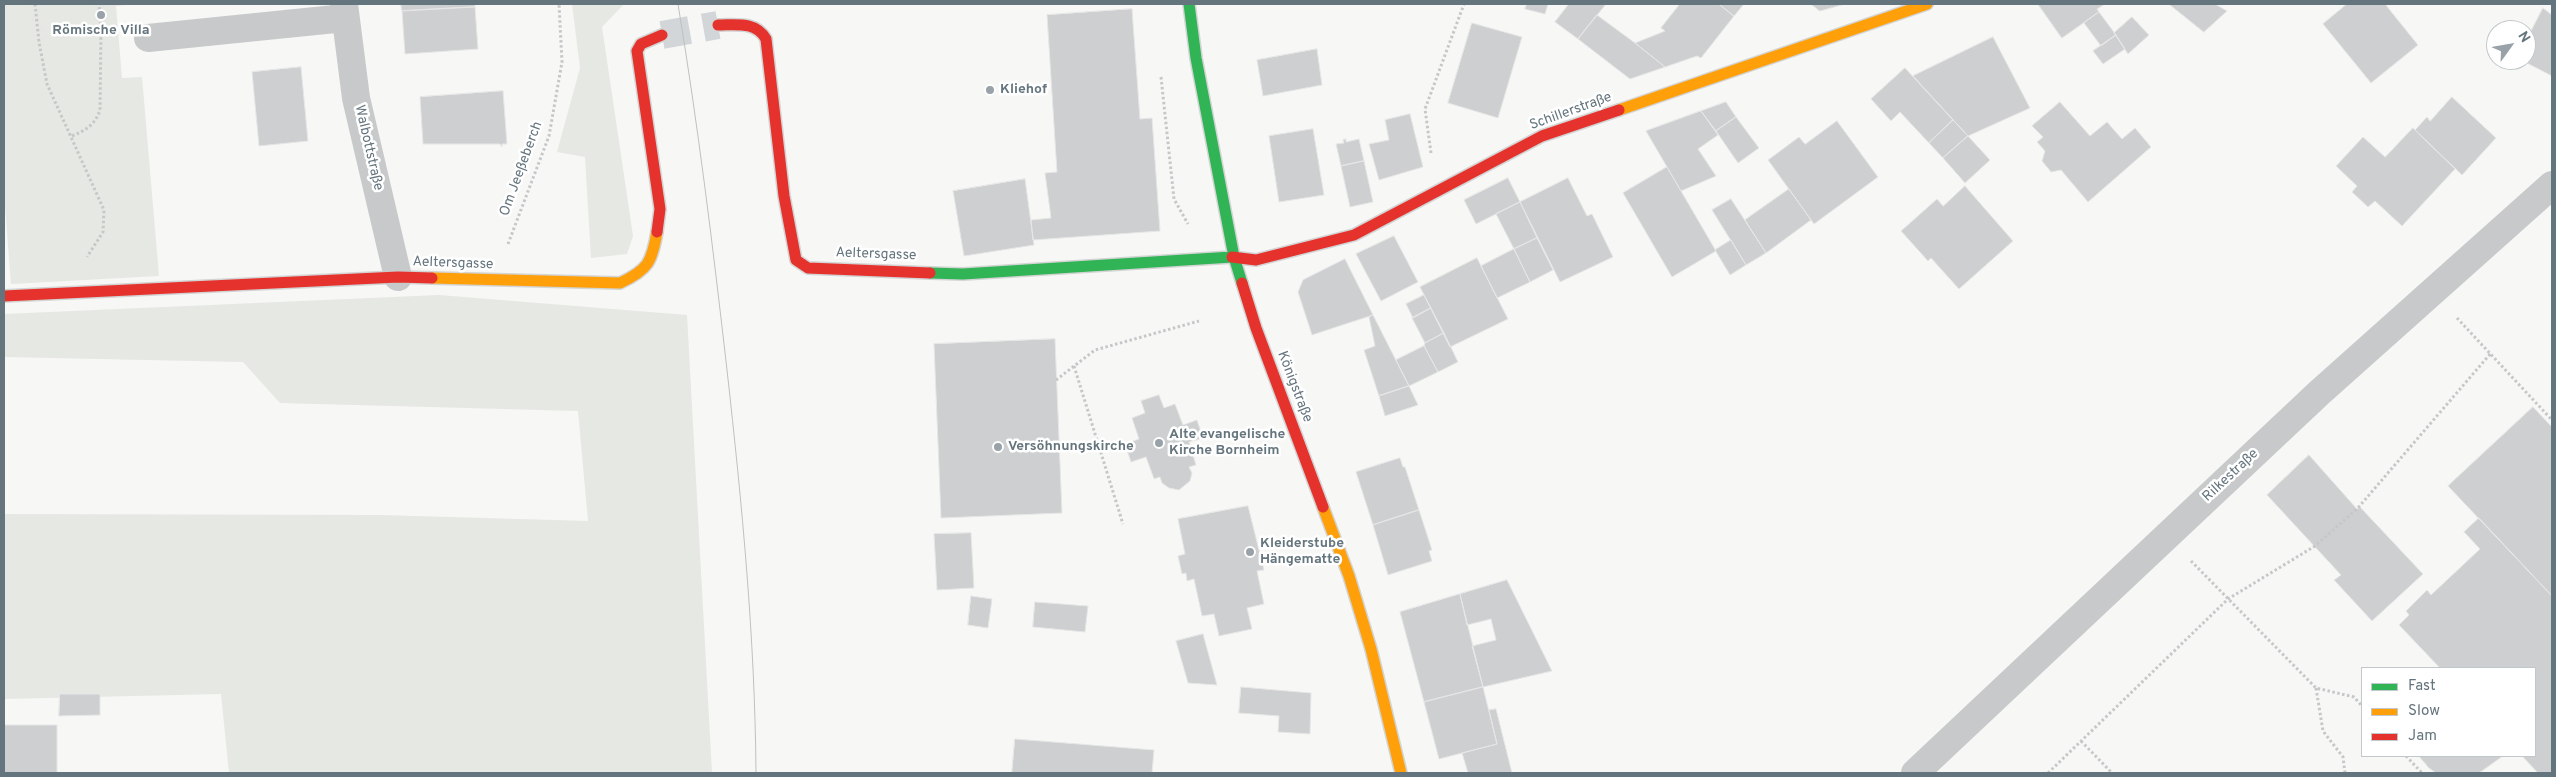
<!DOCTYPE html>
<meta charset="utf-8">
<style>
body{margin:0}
#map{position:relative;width:2556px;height:777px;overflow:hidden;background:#f7f7f6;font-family:Overpass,sans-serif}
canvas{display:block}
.frame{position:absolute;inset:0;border:5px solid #65757e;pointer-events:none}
.legend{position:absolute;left:2361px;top:667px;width:175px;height:90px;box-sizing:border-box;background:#fff;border:1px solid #c1c8cb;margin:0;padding:6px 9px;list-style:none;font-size:15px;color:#65757e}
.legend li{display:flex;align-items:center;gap:10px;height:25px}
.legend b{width:25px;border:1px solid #c1c8cb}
.north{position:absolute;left:2486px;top:20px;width:50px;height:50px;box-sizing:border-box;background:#fff;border:1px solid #c1c8cb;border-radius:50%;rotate:58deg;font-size:14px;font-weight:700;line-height:20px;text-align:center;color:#65757e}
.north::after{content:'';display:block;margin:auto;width:18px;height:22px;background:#98a2a8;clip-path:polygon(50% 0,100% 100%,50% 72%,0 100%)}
</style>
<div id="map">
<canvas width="2556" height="777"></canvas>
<div class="frame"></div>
<ul class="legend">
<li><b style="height:6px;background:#30b455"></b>Fast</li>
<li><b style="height:6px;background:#ff9f0a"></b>Slow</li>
<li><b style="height:6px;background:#e5322d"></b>Jam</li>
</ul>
<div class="north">N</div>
</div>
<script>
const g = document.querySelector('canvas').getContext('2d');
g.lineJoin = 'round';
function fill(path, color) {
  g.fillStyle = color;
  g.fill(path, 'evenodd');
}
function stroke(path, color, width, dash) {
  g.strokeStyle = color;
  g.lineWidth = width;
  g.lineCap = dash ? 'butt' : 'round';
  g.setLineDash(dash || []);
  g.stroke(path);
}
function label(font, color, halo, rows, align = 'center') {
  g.font = font + ' Overpass,sans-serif';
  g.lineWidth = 5;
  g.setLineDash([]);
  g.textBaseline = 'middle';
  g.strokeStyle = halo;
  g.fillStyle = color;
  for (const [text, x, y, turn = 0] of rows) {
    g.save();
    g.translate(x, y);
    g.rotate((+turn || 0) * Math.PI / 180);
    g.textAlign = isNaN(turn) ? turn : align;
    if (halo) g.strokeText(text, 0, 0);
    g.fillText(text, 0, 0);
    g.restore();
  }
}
fill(new Path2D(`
 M 4,4 L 133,4 L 116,6 L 122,78 L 142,77 L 159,276 L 11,284 L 4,192 Z
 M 572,4 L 624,4 L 602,27 L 633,236 L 627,254 L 591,258 L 585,157 L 557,152 L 580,68 Z
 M 439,295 L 687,315 L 712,773 L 229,773 L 221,694 L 4,699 L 4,514 L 380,515 L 588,521 L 578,411 L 280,403 L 243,362 L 4,357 L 4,314 Z`), '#e6e8e4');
const building = new Path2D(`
 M 32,4 L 38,4 L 41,31 L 98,25 L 96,4 L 103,4 L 106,32 L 35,39 Z
 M 32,4 L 103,4 L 106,32 L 35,39 Z
 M 38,4 L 96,4 L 98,25 L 41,31 Z
 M 401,4 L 475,4 L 475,7 L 402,11 Z
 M 1527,4 L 1548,4 L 1545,14 L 1525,9 Z
 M 1569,4 L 1606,4 L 1578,39 L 1555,22 Z
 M 1680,4 L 1719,4 L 1734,16 L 1701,58 L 1697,56 L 1665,67 L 1635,43 L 1665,31 L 1661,28 Z
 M 1719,4 L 1744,4 L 1734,16 Z
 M 1811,4 L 1845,4 L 1820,11 Z
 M 2038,4 L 2105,4 L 2097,9 L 2099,12 L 2062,38 Z
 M 2169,4 L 2215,4 L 2227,11 L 2204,32 Z
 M 2347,4 L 2385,4 L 2418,45 L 2371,83 L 2323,24 Z
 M 475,7 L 478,49 L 405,54 L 402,11 Z
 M 2543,8 L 2552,15 L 2552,76 L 2521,60 L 2526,60 L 2526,41 Z
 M 1132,9 L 1140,119 L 1152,118 L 1160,231 L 1033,240 L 1031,220 L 1051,218 L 1045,173 L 1057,172 L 1047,15 Z
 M 2099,12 L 2116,35 L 2101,46 L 2084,23 Z
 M 1597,15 L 1635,43 L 1665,67 L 1630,79 L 1578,39 Z
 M 2132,17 L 2149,35 L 2128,54 L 2114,33 Z
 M 1472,23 L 1522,37 L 1498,118 L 1448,103 Z
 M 2116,35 L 2125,49 L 2103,64 L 2093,51 Z
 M 1993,37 L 2030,108 L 1968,136 L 1913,76 Z
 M 1317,49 L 1322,85 L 1263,96 L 1257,60 Z
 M 301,67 L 308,141 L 259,146 L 252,72 Z
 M 1905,68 L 1953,120 L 1929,143 L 1900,112 L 1891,121 L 1871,99 Z
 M 503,91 L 507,144 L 502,144 L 502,147 L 500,144 L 423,144 L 420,97 Z
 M 2452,97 L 2496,138 L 2462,175 L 2415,130 L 2427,117 L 2430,121 Z
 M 1726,102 L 1736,117 L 1716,131 L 1701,111 Z
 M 2060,102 L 2090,136 L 2107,122 L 2122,139 L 2135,128 L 2151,147 L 2088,202 L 2061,170 L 2051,172 L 2042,161 L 2045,151 L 2037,142 L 2043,137 L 2032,126 Z
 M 1701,111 L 1718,135 L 1698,149 L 1716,176 L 1681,191 L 1646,131 Z
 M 1410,114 L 1423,167 L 1379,180 L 1369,144 L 1389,140 L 1385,120 Z
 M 1736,117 L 1759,148 L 1738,163 L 1716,131 Z
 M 1953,120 L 1968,136 L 1943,158 L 1929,143 Z
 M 1837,121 L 1878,177 L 1814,224 L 1768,160 L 1799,137 L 1805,144 Z
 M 2413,128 L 2455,169 L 2402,226 L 2375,201 L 2368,207 L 2352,192 L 2357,186 L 2336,166 L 2363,137 L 2385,157 Z
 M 1313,129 L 1324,195 L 1279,202 L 1269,136 Z
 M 1968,136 L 1990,160 L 1965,183 L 1943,158 Z
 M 1346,139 L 1346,142 L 1359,139 L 1364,161 L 1341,166 L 1336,144 L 1344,143 L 1343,140 Z
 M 1364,161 L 1373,202 L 1350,207 L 1341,166 Z
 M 1667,167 L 1716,251 L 1672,277 L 1623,193 Z
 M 1508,178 L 1520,202 L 1476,224 L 1464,200 Z
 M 1568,178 L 1587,216 L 1592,214 L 1613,257 L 1560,282 L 1520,202 Z
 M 1025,179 L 1034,245 L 964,256 L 953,191 Z
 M 1965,186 L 2013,241 L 1959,289 L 1931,258 L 1928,261 L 1901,231 L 1937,199 L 1943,206 Z
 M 1789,189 L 1811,220 L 1766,253 L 1745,220 Z
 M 1731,199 L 1766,253 L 1746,265 L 1712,210 Z
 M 1520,202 L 1537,238 L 1514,249 L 1496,214 Z
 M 1394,236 L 1418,282 L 1381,301 L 1356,254 Z
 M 1537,238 L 1553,270 L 1530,282 L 1514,249 Z
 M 1731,240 L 1746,265 L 1730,275 L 1715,250 Z
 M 1514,249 L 1530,282 L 1497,298 L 1481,266 Z
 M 1477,258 L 1508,319 L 1450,347 L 1420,287 Z
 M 1345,259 L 1373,315 L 1312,335 L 1298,292 L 1303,280 Z
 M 1424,295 L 1431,308 L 1413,318 L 1406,304 Z
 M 1431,308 L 1444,333 L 1425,343 L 1412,318 Z
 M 1373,315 L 1409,386 L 1379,396 L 1364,350 L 1375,346 L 1369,317 Z
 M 1444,333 L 1458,362 L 1438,372 L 1424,346 L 1425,343 Z
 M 1055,339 L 1062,513 L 941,518 L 934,344 Z
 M 1424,346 L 1438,372 L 1409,386 L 1396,360 Z
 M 1409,386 L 1418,405 L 1385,416 L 1379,396 Z
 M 1159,395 L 1164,408 L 1175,404 L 1183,425 L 1197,420 L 1203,438 L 1189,442 L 1196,465 L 1189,467 L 1192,473 L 1190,481 L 1179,490 L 1169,488 L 1162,483 L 1160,477 L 1154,479 L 1146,457 L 1131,462 L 1125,444 L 1139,439 L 1132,418 L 1145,413 L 1141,401 Z
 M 2533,407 L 2552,427 L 2552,596 L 2448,486 Z
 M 2309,455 L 2357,509 L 2360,507 L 2423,574 L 2372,621 L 2334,580 L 2341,575 L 2267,495 Z
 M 1400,458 L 1403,467 L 1405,467 L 1419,510 L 1373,525 L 1356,472 Z
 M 1248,506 L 1264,570 L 1257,571 L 1264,604 L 1247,608 L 1252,629 L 1219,636 L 1214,614 L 1202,616 L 1194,579 L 1187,581 L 1186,573 L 1182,574 L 1178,556 L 1185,554 L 1178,519 Z
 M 1419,510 L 1432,550 L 1429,551 L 1432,561 L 1388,575 L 1373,525 Z
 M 2479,518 L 2552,596 L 2552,773 L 2538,773 L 2522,756 L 2535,756 L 2535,668 L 2440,668 L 2399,625 L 2409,615 L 2406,611 L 2427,590 L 2431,595 L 2480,549 L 2464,532 Z
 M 971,533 L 974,588 L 937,590 L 934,534 Z
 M 1507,580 L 1552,671 L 1483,687 L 1472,646 L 1496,640 L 1491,619 L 1467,625 L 1460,594 Z
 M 1460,594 L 1483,687 L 1424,702 L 1400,612 Z
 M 971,596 L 992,599 L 988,628 L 968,625 Z
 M 1035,602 L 1088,606 L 1085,632 L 1033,627 Z
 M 1203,634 L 1217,685 L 1188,683 L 1176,641 Z
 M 1241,687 L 1311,693 L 1310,734 L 1278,732 L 1279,716 L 1239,713 Z
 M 1483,687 L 1497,744 L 1439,759 L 1424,702 Z
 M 60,694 L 100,694 L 100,715 L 59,716 Z
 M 1496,709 L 1512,773 L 1468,773 L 1462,753 L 1497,744 L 1489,710 Z
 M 4,725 L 57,725 L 57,773 L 4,773 Z
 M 1015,739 L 1154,750 L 1152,773 L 1012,773 Z
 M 2419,756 L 2503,756 L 2479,773 L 2436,773 L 2429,768 Z`);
fill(building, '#cdcfd0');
stroke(building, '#e6e6e6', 1);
stroke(new Path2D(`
 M 662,35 L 718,25`), '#d2d6d8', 28, [28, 14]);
const fast = new Path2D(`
 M 1189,4 L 1196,58 L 1234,257 L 1242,283
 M 930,273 L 963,274 L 1232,257`);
const slow = new Path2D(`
 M 1619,110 L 1927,4
 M 432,278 L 620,283 C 648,270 652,262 657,232
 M 1323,507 L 1349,576 L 1371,649 L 1401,773`);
const jam = new Path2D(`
 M 718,25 C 736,25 756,21 766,39 L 784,196 L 796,260 L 808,268 L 930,273
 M 657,232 L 660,209 L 637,51 L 641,44 L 662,35
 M 1232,257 L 1256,260 L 1354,235 L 1542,136 L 1619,110
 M 1242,283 L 1256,328 L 1323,507
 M 4,296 L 398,277 L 432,278`);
stroke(fast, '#d3d4d4', 14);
stroke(slow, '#d3d4d4', 14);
stroke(jam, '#d3d4d4', 14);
stroke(new Path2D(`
 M 35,4 L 39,42 L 47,84 L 104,210 L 103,232 L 87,257
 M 1161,77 L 1174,199 L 1188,224
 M 72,136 C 86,130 95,125 100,110 L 101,29 L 99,4
 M 1431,153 L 1425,109 L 1464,4
 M 508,244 L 549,136 L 562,62 L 559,4
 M 2457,318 L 2552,420
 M 1074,366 L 1123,524
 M 1056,380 L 1095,350 L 1199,321
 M 2191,561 L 2316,688 L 2354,697 L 2362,706
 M 2316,688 L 2323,731 L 2343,757 L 2345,773
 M 2081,741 L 2112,773
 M 2406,756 L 2422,773
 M 2048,773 L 2228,599 L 2315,546 L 2357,509 L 2491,353`), '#c6c7c8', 3, [2.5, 2.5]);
stroke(new Path2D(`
 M 344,4 L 356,98 L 398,277
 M 148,38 L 345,18
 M 1915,773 L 2319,393 L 2552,185`), '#c8c9ca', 28);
stroke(fast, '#30b455', 11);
stroke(slow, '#ff9f0a', 11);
stroke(jam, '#e5322d', 11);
stroke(new Path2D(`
 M 678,4 C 698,125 713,247 727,370 C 742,504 755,638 756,773`), '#bec0c1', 1);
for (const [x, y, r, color] of [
 [101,15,5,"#98a2a8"],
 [990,90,5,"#98a2a8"],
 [1159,443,5,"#98a2a8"],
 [998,447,5,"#98a2a8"],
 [1250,552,5,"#98a2a8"]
]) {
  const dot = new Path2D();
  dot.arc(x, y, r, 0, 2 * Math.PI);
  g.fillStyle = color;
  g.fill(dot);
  stroke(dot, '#fff', 2);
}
label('bold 14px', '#65757e', '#fff', [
 ["Römische Villa",101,31,"center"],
 ["Kliehof",1000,90],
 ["Alte evangelische",1169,435],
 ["Kirche Bornheim",1169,451],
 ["Versöhnungskirche",1008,447],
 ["Kleiderstube",1260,544],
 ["Hängematte",1260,560]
], 'left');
label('14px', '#65757e', '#fff', [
 ["Schillerstraße",1571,112,-20],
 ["Walbottstraße",368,148,77],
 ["Om Jeeßeberch",522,169,-70],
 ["Aeltersgasse",876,255,2],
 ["Aeltersgasse",453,264,2],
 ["Königstraße",1294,387,69],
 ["Rilkestraße",2231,476,-43]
]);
</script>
